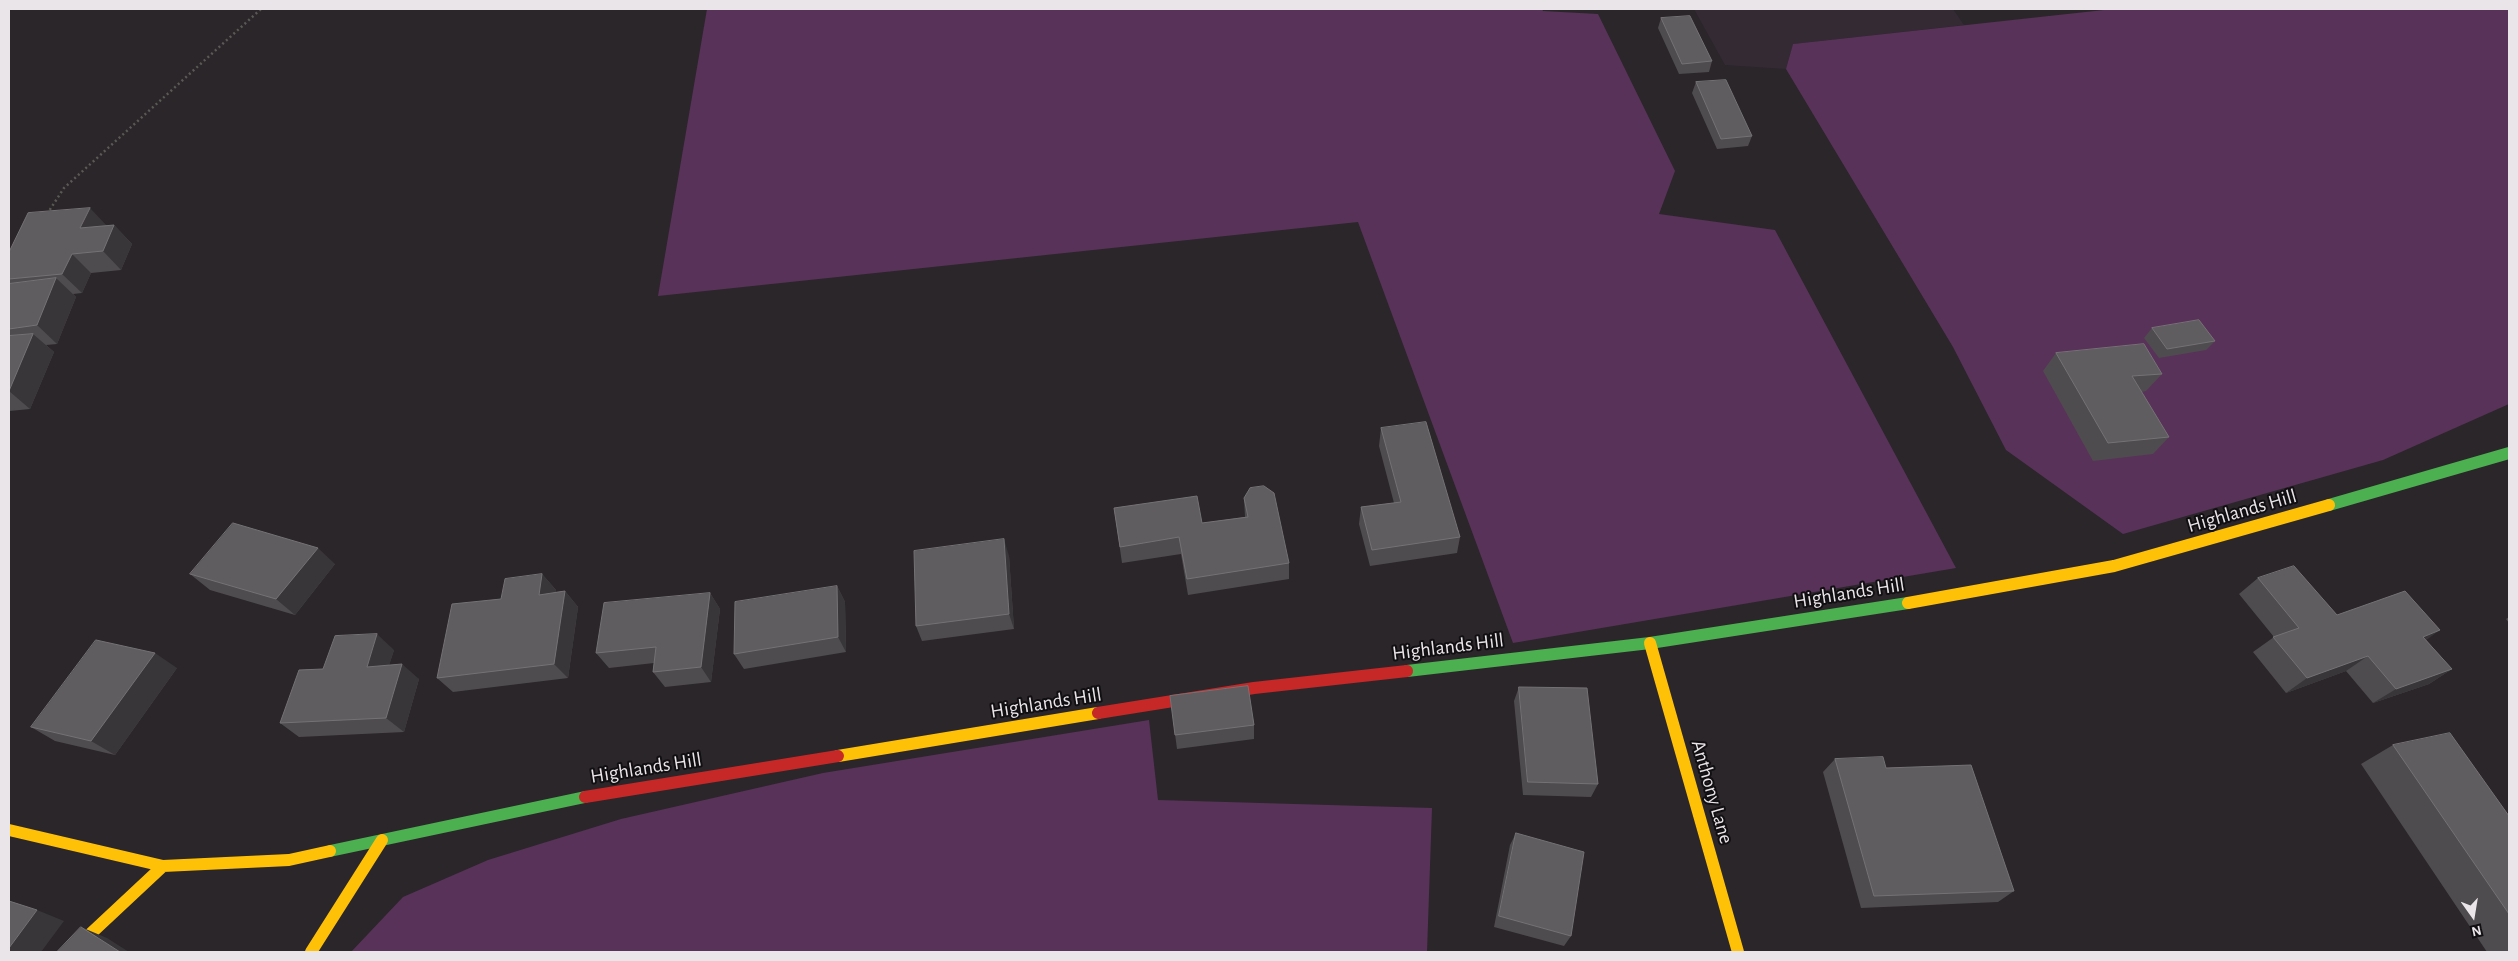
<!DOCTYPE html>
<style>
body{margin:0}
#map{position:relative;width:2518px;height:961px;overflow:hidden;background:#2a262a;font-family:"Alegreya Sans",sans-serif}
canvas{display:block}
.frame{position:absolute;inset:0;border:10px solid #e9e5e9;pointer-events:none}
.north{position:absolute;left:2448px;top:891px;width:50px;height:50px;-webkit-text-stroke:4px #120f12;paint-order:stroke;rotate:167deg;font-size:14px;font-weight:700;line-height:20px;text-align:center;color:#e9e5e9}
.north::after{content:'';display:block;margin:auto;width:18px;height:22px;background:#e9e5e9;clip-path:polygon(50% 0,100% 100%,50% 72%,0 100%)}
</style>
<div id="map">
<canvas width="2518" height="961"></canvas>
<div class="frame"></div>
<div class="north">N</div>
</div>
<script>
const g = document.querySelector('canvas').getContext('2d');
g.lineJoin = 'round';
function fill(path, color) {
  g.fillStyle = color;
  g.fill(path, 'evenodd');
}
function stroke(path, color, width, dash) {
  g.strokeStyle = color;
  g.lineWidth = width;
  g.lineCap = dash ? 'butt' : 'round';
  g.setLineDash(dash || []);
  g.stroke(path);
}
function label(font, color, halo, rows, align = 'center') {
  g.font = font + ' "Alegreya Sans",sans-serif';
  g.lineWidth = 4;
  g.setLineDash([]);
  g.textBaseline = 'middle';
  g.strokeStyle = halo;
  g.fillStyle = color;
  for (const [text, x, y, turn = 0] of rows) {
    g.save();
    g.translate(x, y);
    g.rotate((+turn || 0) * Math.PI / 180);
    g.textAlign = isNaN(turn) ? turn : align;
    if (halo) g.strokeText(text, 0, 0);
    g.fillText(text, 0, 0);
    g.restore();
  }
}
fill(new Path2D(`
 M 1694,9 L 1953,9 L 1964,25 L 1793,44 L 1786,69 L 1725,65 Z`), '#342a34');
fill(new Path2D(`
 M 707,9 L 1542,9 L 1543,11 L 1598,14 L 1675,171 L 1659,214 L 1775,230 L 1956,568 L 1513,643 L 1358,222 L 658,296 Z
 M 2113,9 L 2509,9 L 2509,404 L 2383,460 L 2123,534 L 2006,450 L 1953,347 L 1786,69 L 1793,44 Z
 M 1149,720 L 1158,800 L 1432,808 L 1427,952 L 351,952 L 403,897 L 488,860 L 621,819 L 823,773 Z`), '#583259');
stroke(new Path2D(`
 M 47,214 L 64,188 L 261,9`), '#5b5954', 2.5, [2, 3]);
stroke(new Path2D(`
 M 2329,505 L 2509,453
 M 1407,671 L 1650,643 L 1908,603
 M 330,851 L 585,797`), '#4caf50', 12);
stroke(new Path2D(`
 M 1908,603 L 2114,566 L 2329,505
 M 1650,643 L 1738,952
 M 838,756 L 1098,713
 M 9,830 L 163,866 L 289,860 L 330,851
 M 71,952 L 163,866
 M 311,952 L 382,840`), '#ffc107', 12);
stroke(new Path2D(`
 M 1098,713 L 1254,688 L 1407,671
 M 585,797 L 838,756`), '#c62828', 12);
fill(new Path2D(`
 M 1723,9 L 1741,9 L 1724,10 Z
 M 1661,18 L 1712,61 L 1709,72 L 1679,74 L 1658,28 Z
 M 1696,82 L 1752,136 L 1748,146 L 1717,149 L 1692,93 Z
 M 114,225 L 132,244 L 121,270 L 91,273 L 82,293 L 73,294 L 76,297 L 57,344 L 46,345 L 54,352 L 30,409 L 9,411 L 9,252 L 107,226 Z
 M 2152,328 L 2215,341 L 2206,350 L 2159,358 L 2144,338 Z
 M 2056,353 L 2162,374 L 2146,391 L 2142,392 L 2169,437 L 2153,454 L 2093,461 L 2043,371 Z
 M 1381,428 L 1460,537 L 1457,553 L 1370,566 L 1359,524 L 1361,507 L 1394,503 L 1379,446 Z
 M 1244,498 L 1289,563 L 1289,579 L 1188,595 L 1181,554 L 1122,563 L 1114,508 L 1202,523 L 1245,517 Z
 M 1009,556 L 1014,629 L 922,641 L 916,626 Z
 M 335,564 L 295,615 L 210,590 L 190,574 Z
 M 542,574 L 556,590 L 556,592 L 565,591 L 578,607 L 568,678 L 453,692 L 437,678 L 501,599 Z
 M 2258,578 L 2337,615 L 2426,640 L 2452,669 L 2429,684 L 2373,703 L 2346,671 L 2286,693 L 2253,652 L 2274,637 L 2239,594 Z
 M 837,586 L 845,602 L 846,652 L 744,669 L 734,654 Z
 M 710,593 L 720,609 L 711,682 L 665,687 L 653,672 L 654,663 L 609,668 L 596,653 Z
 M 2509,617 L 2509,623 L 2506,619 Z
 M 394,650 L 389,665 L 419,679 L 404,732 L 299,737 L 280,723 Z
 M 177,668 L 115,755 L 55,741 L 31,727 Z
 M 1519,687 L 1598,784 L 1591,797 L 1523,795 L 1514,701 Z
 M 1170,696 L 1254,725 L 1254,739 L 1177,749 Z
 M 2393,745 L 2509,816 L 2509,952 L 2487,952 L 2361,764 Z
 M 1835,759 L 1886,768 L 2014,891 L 1998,902 L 1861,908 L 1823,772 Z
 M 1516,833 L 1571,936 L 1564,946 L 1494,927 L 1510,845 Z`), '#4f4c4f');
fill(new Path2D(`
 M 90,208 L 108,227 L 80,228 Z
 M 114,225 L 132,244 L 121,270 L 103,251 Z
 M 72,254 L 91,273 L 82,293 L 62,274 Z
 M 56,278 L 76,297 L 57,344 L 37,325 Z
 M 33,334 L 54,352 L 30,409 L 9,391 Z
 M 1004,539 L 1009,556 L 1014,629 L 1009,614 Z
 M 318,548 L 335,564 L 295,615 L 276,599 Z
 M 542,574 L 556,590 L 553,610 L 539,595 Z
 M 837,586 L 845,602 L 846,652 L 838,637 Z
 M 565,591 L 578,607 L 568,678 L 554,664 Z
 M 710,593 L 720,609 L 711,682 L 701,667 Z
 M 2440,630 L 2418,646 L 2423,637 Z
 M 377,634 L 394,650 L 384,681 L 367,667 Z
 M 155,653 L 177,668 L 115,755 L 91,741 Z
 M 2368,656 L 2346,671 L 2286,693 L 2307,678 Z
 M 402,664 L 419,679 L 404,732 L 386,718 Z
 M 2452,669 L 2429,684 L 2373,703 L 2396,689 Z
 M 37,910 L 64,921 L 41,952 L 9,952 L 9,948 Z
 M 81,927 L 107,938 L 129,952 L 120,952 Z`), '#393639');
const building = new Path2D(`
 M 1690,16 L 1712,61 L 1682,64 L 1661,18 Z
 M 1726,80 L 1752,136 L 1721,139 L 1696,82 Z
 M 90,208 L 80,228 L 114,225 L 103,251 L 72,254 L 62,274 L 9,279 L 9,252 L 28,213 Z
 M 56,278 L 37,325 L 9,329 L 9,284 Z
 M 2199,320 L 2215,341 L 2167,349 L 2152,328 Z
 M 33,334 L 9,391 L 9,336 Z
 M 2144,344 L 2162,374 L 2132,376 L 2169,437 L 2108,443 L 2056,353 Z
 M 1426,422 L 1460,537 L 1372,550 L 1361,507 L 1401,502 L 1381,428 Z
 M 1264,486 L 1274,493 L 1289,563 L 1187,579 L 1179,537 L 1120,547 L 1114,508 L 1197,496 L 1202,523 L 1248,517 L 1244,498 L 1250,488 Z
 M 233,523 L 318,548 L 276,599 L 190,574 Z
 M 1004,539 L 1009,614 L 916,626 L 914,551 Z
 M 2294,566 L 2337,615 L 2405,591 L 2440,630 L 2423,637 L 2452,669 L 2396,689 L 2368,656 L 2307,678 L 2273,637 L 2299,628 L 2258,578 Z
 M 542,574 L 539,595 L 565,591 L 554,664 L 437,678 L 452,604 L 501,599 L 505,579 Z
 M 837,586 L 838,637 L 734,654 L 735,602 Z
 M 710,593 L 701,667 L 653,672 L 656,647 L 596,653 L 604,603 Z
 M 377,634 L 367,667 L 402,664 L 386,718 L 280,723 L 299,670 L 323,669 L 335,636 Z
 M 96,640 L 155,653 L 91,741 L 31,727 Z
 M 1248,686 L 1254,725 L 1175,735 L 1170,696 Z
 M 1519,687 L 1587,688 L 1598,784 L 1528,782 Z
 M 2450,733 L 2509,816 L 2509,914 L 2393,745 Z
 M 1883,757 L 1886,768 L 1971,765 L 2014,891 L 1874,896 L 1835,759 Z
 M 1516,833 L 1584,852 L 1571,936 L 1499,916 Z
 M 9,901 L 37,910 L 9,948 Z
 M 81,927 L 120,952 L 57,952 Z`);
fill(building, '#5f5d5f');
stroke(building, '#757275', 1);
label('20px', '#e9e5e9', '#120f12', [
 ["Highlands Hill",2242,511,-16],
 ["Highlands Hill",1849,593,-9],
 ["Highlands Hill",1448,647,-7],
 ["Highlands Hill",1046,703,-9],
 ["Highlands Hill",646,768,-9],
 ["Anthony Lane",1712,792,74]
]);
</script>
